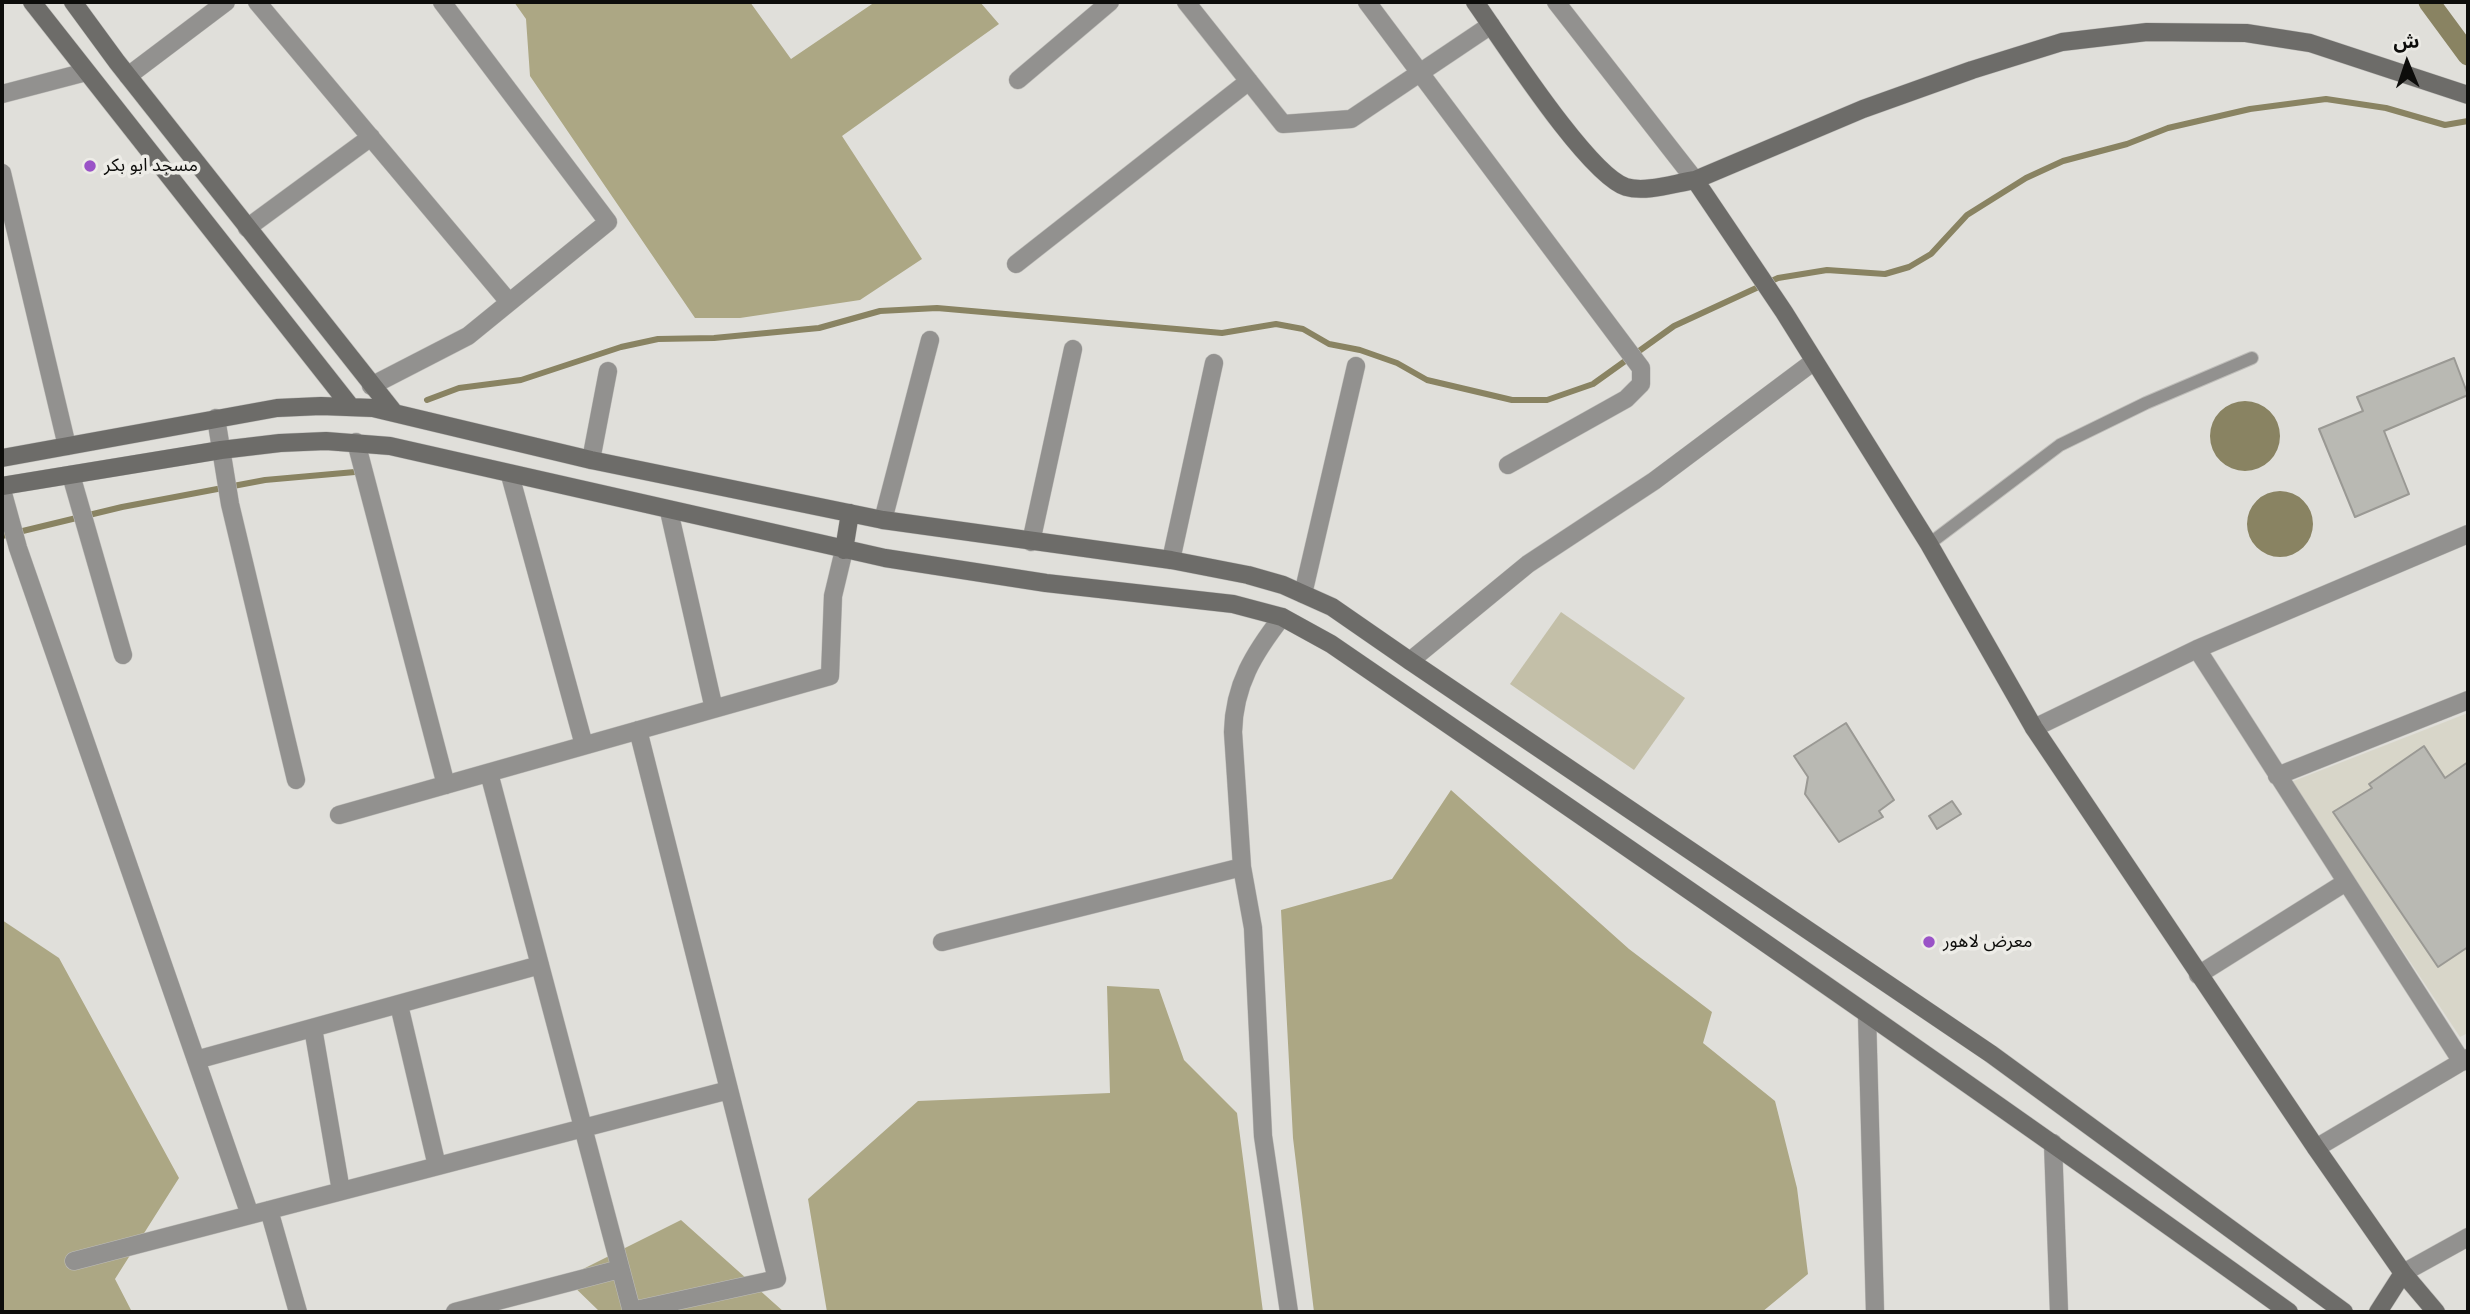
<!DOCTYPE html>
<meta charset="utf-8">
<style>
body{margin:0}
#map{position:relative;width:2470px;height:1314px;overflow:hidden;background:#e0dfda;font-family:"Varela Round","Noto Sans Arabic",sans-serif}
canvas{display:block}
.frame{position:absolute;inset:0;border:4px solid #0d0d0b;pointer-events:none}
.north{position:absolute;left:2372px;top:28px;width:70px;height:70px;-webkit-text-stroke:5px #edece7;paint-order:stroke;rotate:358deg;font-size:19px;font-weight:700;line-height:28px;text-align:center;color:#0d0d0b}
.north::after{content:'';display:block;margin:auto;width:24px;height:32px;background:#0d0d0b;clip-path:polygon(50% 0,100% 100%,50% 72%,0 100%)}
</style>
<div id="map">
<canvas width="2470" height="1314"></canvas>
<div class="frame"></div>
<div class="north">ش</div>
</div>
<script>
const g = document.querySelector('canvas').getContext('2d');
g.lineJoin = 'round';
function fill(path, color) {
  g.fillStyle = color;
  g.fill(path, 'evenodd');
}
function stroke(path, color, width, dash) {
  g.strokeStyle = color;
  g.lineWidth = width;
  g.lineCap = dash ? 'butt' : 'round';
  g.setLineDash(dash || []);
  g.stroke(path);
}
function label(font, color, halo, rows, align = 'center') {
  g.font = font + ' "Varela Round","Noto Sans Arabic",sans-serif';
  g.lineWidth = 7;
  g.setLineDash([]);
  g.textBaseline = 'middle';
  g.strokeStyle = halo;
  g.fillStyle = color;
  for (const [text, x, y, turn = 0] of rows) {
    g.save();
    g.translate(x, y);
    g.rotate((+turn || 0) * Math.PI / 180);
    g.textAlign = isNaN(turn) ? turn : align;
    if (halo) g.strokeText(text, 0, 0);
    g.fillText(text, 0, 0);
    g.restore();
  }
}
fill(new Path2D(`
 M 2468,713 L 2468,1033 L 2460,1037 L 2291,782 Z`), '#d8d6c9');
fill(new Path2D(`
 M 1561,612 L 1685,698 L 1634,770 L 1510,684 Z`), '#c3bfa8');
fill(new Path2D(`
 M 514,2 L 750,2 L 791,59 L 875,2 L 980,2 L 999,24 L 842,136 L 922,259 L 860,300 L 740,318 L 695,318 L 530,76 L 526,19 Z
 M 1451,790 L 1629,949 L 1712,1012 L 1703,1043 L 1775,1101 L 1797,1188 L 1808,1274 L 1762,1312 L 1314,1312 L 1293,1138 L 1281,910 L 1392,879 Z
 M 2,920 L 59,958 L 179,1178 L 115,1279 L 132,1312 L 2,1312 Z
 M 1107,986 L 1159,989 L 1184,1060 L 1237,1113 L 1263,1312 L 827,1312 L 808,1199 L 918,1101 L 1110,1093 Z
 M 681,1220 L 784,1312 L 600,1312 L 565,1278 Z`), '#aca784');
fill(new Path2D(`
 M2210 436a35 35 0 1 1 70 0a35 35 0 1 1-70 0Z
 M2247 524a33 33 0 1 1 66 0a33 33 0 1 1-66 0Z`), '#898362');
stroke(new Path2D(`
 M 427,400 L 459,388 L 521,380 L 621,347 L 658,339 L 714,338 L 819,328 L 880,311 L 937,308 L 1222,333 L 1276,324 L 1303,329 L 1329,344 L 1360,350 L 1397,363 L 1427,380 L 1512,400 L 1547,400 L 1593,384 L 1674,326 L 1778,278 L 1827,270 L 1885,274 L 1909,267 L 1931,254 L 1967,215 L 2026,178 L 2063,161 L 2127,144 L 2168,128 L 2250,109 L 2326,99 L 2386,108 L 2445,125 L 2468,121
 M 2,536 L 122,507 L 265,480 L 355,472`), '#898362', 6);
stroke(new Path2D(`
 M 2429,2 L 2468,55`), '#898362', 21);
const building = new Path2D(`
 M 2454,358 L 2468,395 L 2384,431 L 2409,494 L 2355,517 L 2319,429 L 2363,411 L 2357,397 Z
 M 1846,723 L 1894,800 L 1879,811 L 1883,817 L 1839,842 L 1805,794 L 1808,777 L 1794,756 Z
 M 2424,746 L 2445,778 L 2468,762 L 2468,947 L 2438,967 L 2333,812 L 2372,788 L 2369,784 Z
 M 1952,801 L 1961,814 L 1937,829 L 1929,816 Z`);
fill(building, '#b9b9b3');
stroke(building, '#9a9994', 2);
const lane = new Path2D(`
 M 1929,544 L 2060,445 L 2146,403 L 2252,358`);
const street = new Path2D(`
 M 257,2 L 509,302
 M 1186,2 L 1283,124 L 1351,119 L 1491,25
 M 1367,2 L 1641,368 L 1641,384 L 1626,399 L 1508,465
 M 1556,2 L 1695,180
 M 128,76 L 226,2
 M 1018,80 L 1110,2
 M 2,94 L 86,72
 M 2,173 L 67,446
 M 247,228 L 371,137
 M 1016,264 L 1249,81
 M 371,386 L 468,336 L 608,222 L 442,2
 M 216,418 L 230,504 L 296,780
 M 356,442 L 446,785
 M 591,460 L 608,371
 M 71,475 L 123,655
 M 510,475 L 584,745
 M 2,490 L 18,548 L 250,1215
 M 669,511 L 714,709
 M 883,520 L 930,340
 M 1031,542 L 1073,349
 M 1171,560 L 1214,363
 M 1303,594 L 1356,366
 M 1282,617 C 1254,653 1234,685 1233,732 L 1242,867 L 1253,928 L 1263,1136 L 1289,1312
 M 2197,649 L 2462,1062
 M 1410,661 L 1528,564 L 1654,481 L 1813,362
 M 2034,728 L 2197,649 L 2468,534
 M 489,773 L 632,1312
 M 2277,776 L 2468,700
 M 339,815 L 830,676 L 833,596 L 844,550
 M 942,942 L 1242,867
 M 2198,975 L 2346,882
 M 399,1005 L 437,1166
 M 1867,1014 L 1875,1312
 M 313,1028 L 341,1191
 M 196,1060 L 540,965
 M 2053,1143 L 2059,1312
 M 2316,1148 L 2468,1058
 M 269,1210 L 298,1312
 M 74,1261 L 729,1090
 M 2403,1273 L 2468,1237
 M 631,1311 L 777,1279 L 638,730
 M 455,1312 L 620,1269`);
const secondary = new Path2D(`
 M 32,2 L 351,407
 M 73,2 L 117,62 L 393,411
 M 1475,2 C 1502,40 1588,175 1626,187 C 1646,193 1675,183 1695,180
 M 2,458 L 277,408 L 321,406 L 373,408 L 591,460 L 883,520 L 1171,560 L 1248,575 L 1283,585 L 1332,607 L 1410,661 L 1991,1054 L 2344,1312
 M 2,486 L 221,450 L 280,443 L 326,441 L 390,446 L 885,558 L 1046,583 L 1233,604 L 1282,617 L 1331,644 C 1652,864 1973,1085 2289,1312
 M 844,550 L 850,513
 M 2378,1312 L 2403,1273
 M 2436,1312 L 2403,1273 L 2316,1148 L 2034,728 L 1929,544 L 1784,312 L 1695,180 L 1863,109 L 1972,70 L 2062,42 L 2147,32 L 2246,33 L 2310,43 L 2468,95`);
stroke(lane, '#bebdb9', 14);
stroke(street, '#bebdb9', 19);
stroke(secondary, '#bebdb9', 19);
stroke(lane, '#92918f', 12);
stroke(street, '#92918f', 18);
stroke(secondary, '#6d6c69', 18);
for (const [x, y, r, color] of [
 [90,166,7,"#9a53c7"],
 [1929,942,7,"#9a53c7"]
]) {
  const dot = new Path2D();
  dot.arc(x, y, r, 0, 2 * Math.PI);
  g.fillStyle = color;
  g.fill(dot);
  stroke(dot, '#edece7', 2.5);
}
label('18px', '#0d0d0b', '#edece7', [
 ["مسجد ابو بكر",104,166],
 ["معرض لاهور",1943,942]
], 'left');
</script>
